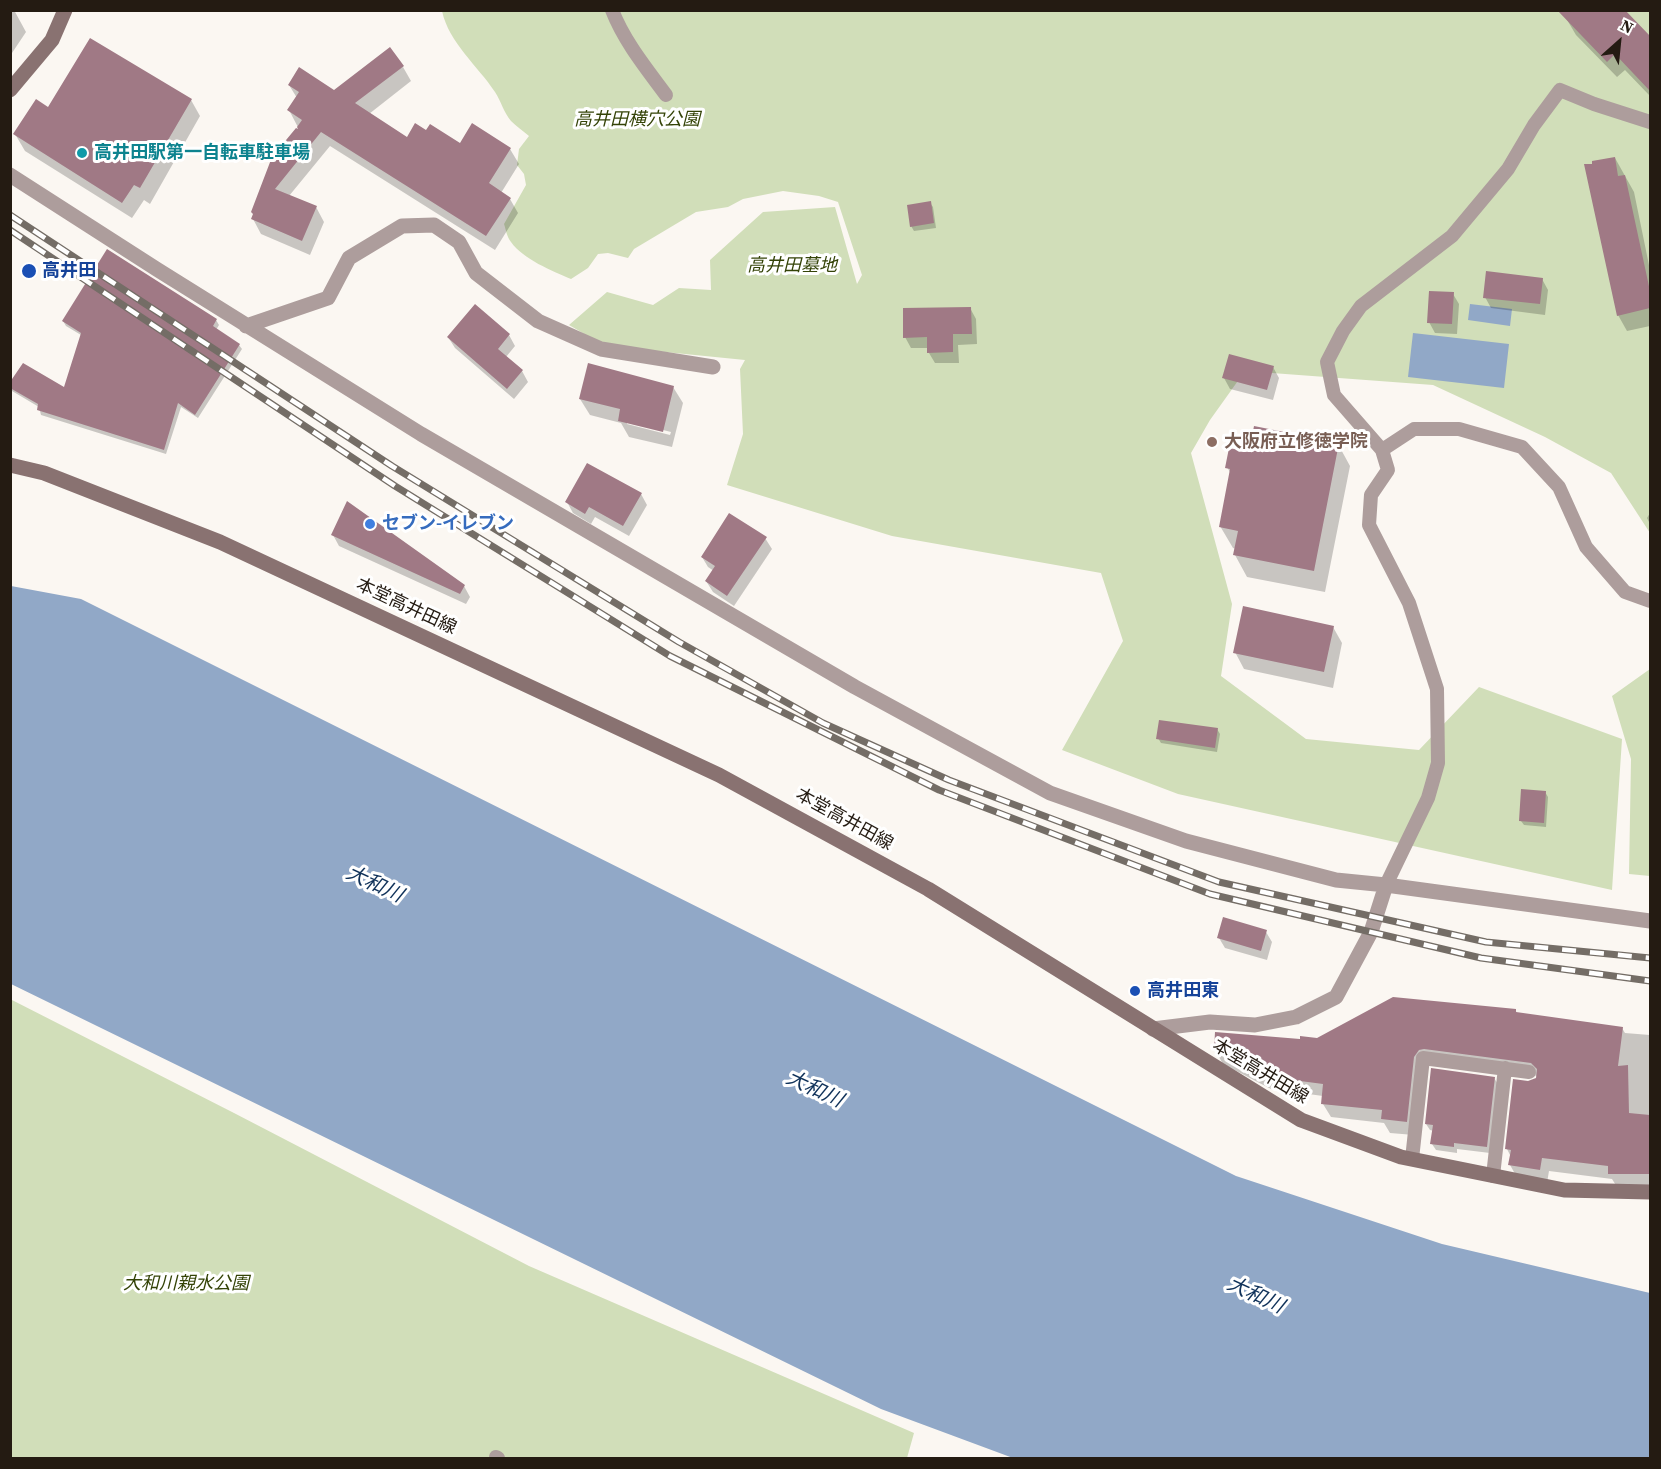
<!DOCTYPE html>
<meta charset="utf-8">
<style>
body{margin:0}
#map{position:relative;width:1661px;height:1469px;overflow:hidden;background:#fbf7f2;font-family:"Source Serif 4",serif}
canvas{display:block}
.frame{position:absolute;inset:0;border:12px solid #241b12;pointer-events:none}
.north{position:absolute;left:1589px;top:12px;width:60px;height:60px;-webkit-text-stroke:4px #fff;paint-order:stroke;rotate:27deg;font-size:16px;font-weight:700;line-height:24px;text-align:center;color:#241b12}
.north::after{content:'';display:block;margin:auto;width:21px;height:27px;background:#241b12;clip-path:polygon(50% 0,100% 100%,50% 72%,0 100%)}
</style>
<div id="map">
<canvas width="1661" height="1469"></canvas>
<div class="frame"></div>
<div class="north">N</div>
</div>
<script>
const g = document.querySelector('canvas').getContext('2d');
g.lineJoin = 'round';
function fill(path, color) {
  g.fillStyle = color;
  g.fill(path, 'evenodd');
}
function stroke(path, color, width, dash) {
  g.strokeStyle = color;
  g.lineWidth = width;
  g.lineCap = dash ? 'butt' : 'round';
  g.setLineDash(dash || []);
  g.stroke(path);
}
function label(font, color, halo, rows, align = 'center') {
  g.font = font + ' "Source Serif 4","Noto Sans JP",serif';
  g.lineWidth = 6;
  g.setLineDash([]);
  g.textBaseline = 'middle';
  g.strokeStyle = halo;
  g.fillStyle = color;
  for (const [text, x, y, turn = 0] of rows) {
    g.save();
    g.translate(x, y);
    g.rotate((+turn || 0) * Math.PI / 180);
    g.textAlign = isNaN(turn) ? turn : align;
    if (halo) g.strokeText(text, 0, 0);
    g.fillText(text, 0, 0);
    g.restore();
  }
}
fill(new Path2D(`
 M 442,11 L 1650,11 L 1650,533 L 1611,473 L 1545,437 L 1433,385 L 1245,371 L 1210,420 L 1191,453 L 1232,604 L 1221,676 L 1306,739 L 1419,750 L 1479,687 L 1622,739 L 1612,890 L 1178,794 L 1062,750 L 1123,641 L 1101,573 L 892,536 L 727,485 L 743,434 L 740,369 L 745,360 L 605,346 L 569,325 L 607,292 L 653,305 L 679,288 L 711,290 L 710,260 L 763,212 L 835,207 L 857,284 L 862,275 L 838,202 L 819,196 L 783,191 L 743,199 L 728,207 L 696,212 L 634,249 L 628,258 L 608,253 L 598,254 L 588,268 L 571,279 C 552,271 523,259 511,242 C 507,237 506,230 504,224 L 526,185 L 524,174 L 517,165 L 519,149 L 529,136 C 523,131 516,126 511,121 C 504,113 501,101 495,92 C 478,66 449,43 442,11 Z
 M 1650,669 L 1650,876 L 1629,874 L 1631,759 L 1612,696 Z
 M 10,999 L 234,1113 L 529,1266 L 914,1433 L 907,1458 L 11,1458 Z`), '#d1deb9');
fill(new Path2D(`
 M 1470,304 L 1512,309 L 1510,326 L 1468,320 Z
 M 1413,333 L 1509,344 L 1504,388 L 1408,377 Z
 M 11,586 L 81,599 L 1236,1176 L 1442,1244 L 1650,1293 L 1650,1458 L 1013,1458 L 881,1409 L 11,984 Z`), '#91a8c7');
fill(new Path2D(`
 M 10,10 L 14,10 L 26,32 L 10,56 Z
 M 1623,10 L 1650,38 L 1650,96 L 1625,70 L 1617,77 L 1576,35 L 1566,18 Z
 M 403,67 L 411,81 L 369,114 L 407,139 L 427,132 L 460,145 L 473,125 L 510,149 L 519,164 L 501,193 L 510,199 L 518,213 L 495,250 L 330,146 L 289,196 L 316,207 L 324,222 L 310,255 L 261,234 L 253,219 L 302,135 L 289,110 L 297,98 L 289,85 L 334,91 Z
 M 191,100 L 200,116 L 150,204 L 144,200 L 132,218 L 25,151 L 15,134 L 49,109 Z
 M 1615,158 L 1634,192 L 1650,270 L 1650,326 L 1627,331 L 1618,315 Z
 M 930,203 L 933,207 L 936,228 L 914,231 L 911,226 Z
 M 1542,279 L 1548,290 L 1545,315 L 1491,308 L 1485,297 Z
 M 1453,294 L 1459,304 L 1457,334 L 1435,333 L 1429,322 Z
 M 475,306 L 509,335 L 515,346 L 506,357 L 522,371 L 528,382 L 514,399 L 455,348 L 448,337 Z
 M 970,308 L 976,319 L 977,344 L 958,345 L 959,363 L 935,363 L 929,353 L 928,348 L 911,348 L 905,337 Z
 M 216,320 L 219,325 L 216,330 L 239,345 L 242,349 L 198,418 L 181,407 L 166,454 L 41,415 L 39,407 L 12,391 L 10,388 L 65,389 L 81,335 L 66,326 L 63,321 Z
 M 1273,367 L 1279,378 L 1273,400 L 1230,389 L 1224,378 Z
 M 673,387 L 683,403 L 672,447 L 629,437 L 621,423 L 590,415 L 580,399 ZM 627,421 L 671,432 L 670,435 L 627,424 Z
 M 1338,444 L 1350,466 L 1325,592 L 1247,577 L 1235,555 L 1236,549 L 1233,548 L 1220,526 L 1231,474 L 1227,467 L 1250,454 Z
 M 641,494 L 647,505 L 629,536 L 595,517 L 591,524 L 573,513 L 567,502 Z
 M 1650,513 L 1650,524 L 1647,518 Z
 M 333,535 L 464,586 L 470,597 L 466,604 L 339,546 Z
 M 765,538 L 772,549 L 734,606 L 713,592 L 706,581 L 714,571 L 708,567 L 702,557 Z
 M 1333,627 L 1342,643 L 1333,688 L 1244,669 L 1235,652 Z
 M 1217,729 L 1220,734 L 1217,752 L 1161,743 L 1158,738 Z
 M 1545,792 L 1548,797 L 1546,827 L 1524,825 L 1521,821 Z
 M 1266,932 L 1272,942 L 1267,960 L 1225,948 L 1219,938 Z
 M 1515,1010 L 1518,1014 L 1622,1028 L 1625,1033 L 1650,1035 L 1650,1187 L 1617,1187 L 1612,1179 L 1549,1171 L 1547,1183 L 1518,1179 L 1510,1165 L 1511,1157 L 1507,1149 L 1534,1082 L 1538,1076 L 1433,1062 L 1424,1066 L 1414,1135 L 1390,1133 L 1384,1123 L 1331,1117 L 1323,1104 L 1323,1096 L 1271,1089 L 1223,1064 L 1215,1050 L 1318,1040 Z
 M 1494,1078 L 1498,1084 L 1490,1153 L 1457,1149 L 1457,1153 L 1436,1150 L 1432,1144 L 1434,1131 L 1430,1130 L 1426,1124 Z`), '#0003');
fill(new Path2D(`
 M 1557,10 L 1625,10 L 1650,36 L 1650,91 L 1615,54 L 1607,62 Z
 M 90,38 L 192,99 L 140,188 L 134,185 L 122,203 L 13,134 L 36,99 L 48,107 Z
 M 390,47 L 404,66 L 355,103 L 407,137 L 415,123 L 426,130 L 430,124 L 460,143 L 472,123 L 511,148 L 489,183 L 511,198 L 486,236 L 321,132 L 275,189 L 317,206 L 302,241 L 251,219 L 253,214 L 251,212 L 272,157 L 296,128 L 298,129 L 297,127 L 302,120 L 287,110 L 299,92 L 288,85 L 299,67 L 334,90 Z
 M 1615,157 L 1618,176 L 1625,175 L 1650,291 L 1650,308 L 1617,316 L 1584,164 L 1592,164 L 1592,161 Z
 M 931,201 L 934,223 L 910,227 L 907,205 Z
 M 107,249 L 217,319 L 213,326 L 240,344 L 195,415 L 178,403 L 164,450 L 37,410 L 38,404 L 10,388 L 10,382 L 23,363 L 64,387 L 81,333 L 62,321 Z
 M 1486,271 L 1543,278 L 1540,304 L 1483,298 Z
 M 1429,291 L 1454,292 L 1452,324 L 1427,323 Z
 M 475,304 L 510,334 L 498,349 L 523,370 L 507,389 L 447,337 Z
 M 971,307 L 972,334 L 953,334 L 953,352 L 927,353 L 927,337 L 903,338 L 903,308 Z
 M 1229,354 L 1274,366 L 1267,390 L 1222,378 Z
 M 588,363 L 674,386 L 663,432 L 618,421 L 620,409 L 579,399 Z
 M 1254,426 L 1339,443 L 1314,571 L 1233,555 L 1238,531 L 1219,527 L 1230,469 L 1225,468 L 1229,448 L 1249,452 Z
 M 587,463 L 642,493 L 623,526 L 589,507 L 585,514 L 565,502 Z
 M 347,501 L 465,585 L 460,594 L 331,535 Z
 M 729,513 L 767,537 L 727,596 L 705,581 L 715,566 L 701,557 Z
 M 1243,606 L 1334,626 L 1324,672 L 1233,653 Z
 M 1159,720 L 1218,728 L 1215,748 L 1156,739 Z
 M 1521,789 L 1546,791 L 1544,823 L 1519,821 Z
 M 1223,917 L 1267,930 L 1261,951 L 1217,938 Z
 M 1393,997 L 1516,1009 L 1516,1012 L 1623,1027 L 1618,1066 L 1628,1065 L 1629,1113 L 1650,1115 L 1650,1174 L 1608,1174 L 1608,1166 L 1542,1158 L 1540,1170 L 1508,1165 L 1511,1150 L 1505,1149 L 1513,1079 L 1528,1081 L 1536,1078 L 1537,1069 L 1531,1063 L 1424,1049 L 1419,1050 L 1414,1057 L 1407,1122 L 1381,1119 L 1382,1110 L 1321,1104 L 1323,1084 L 1262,1076 L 1214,1050 L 1215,1032 L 1300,1039 L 1300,1036 L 1317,1038 Z
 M 1431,1068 L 1495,1077 L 1487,1147 L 1454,1143 L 1454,1147 L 1430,1144 L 1433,1125 L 1425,1124 Z`), '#a07985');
stroke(new Path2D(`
 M 612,10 C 624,41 646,68 666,95
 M 1382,450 L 1414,429 L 1459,429 L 1522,447 L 1559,487 L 1586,547 L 1625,592 L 1650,601
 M 1386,885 L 1428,798 L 1438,763 L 1437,689 L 1409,603 L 1369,525 L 1371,495 L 1388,470 L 1382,450 L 1334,395 L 1327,362 L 1343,331 L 1361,306 L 1452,236 L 1508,169 L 1534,125 L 1560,90 L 1594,104 L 1650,122
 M 1412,1159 L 1423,1058 L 1529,1072
 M 1493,1176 L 1505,1068
 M 496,1457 L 498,1458`), '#ad9d9c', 14);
stroke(new Path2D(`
 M 10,175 L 158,270 L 421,434 L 855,687 L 1050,793 L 1186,841 L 1336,880 L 1386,885 L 1650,921
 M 246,326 L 328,298 L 349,258 L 402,226 L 434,225 L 459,242 L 476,273 L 538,321 L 601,349 L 713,367
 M 1153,1029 L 1210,1022 L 1255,1025 L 1296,1017 L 1336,997 L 1371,932 L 1386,885`), '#ad9d9c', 15);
stroke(new Path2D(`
 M 10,90 L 52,40 L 65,10
 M 10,465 L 44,473 L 220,542 L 719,775 L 928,889 L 1301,1120 L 1401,1157 L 1564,1190 L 1650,1192`), '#897271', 15);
const rail = new Path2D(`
 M 10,215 L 392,466 L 679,642 L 823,723 L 949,780 L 1219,882 L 1486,942 L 1650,958
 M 10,230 L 395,486 L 670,656 L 939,790 L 1210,894 L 1481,958 L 1650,981`);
stroke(rail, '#746d66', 7);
stroke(rail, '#fff', 4.5, [14]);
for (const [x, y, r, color] of [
 [82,153,6,"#0f9aa8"],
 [29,271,8,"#1a4fb4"],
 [1212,442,6,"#8d6e63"],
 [370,524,6,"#3f7fe0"],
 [1135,991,6,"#1a4fb4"]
]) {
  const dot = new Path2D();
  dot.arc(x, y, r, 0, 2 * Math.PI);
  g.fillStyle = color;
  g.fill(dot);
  stroke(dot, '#fff', 2);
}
label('italic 18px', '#344307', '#fff', [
 ["高井田横穴公園",637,120],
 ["高井田墓地",792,266],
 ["大和川親水公園",186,1284]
]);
label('bold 18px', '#0d838f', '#fff', [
 ["高井田駅第一自転車駐車場",94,153]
], 'left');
label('bold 18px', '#164399', '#fff', [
 ["高井田",42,271],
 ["高井田東",1147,991]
], 'left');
label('bold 18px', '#785e54', '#fff', [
 ["大阪府立修徳学院",1224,442]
], 'left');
label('bold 18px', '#366cbe', '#fff', [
 ["セブン-イレブン",382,524]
], 'left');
label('18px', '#241b12', '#fff', [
 ["本堂高井田線",406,607,25],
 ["本堂高井田線",844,820,29],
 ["本堂高井田線",1260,1072,31]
]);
label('italic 20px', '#0f3159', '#fff', [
 ["大和川",374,885,25],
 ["大和川",814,1090,25],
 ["大和川",1255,1296,25]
]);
</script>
